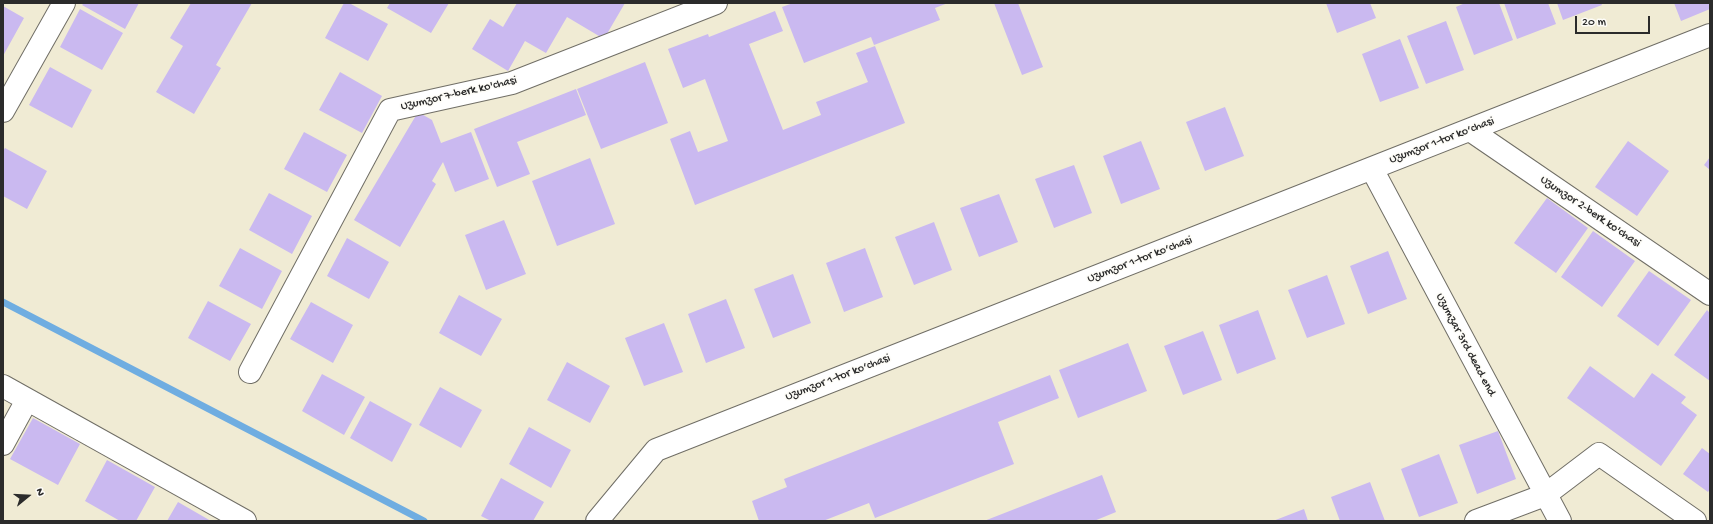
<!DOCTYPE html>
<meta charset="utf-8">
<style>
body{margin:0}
#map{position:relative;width:1713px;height:524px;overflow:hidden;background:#f0ebd4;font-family:"Gochi Hand",sans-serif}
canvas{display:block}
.frame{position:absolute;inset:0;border:4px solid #2b2b2b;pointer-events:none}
.north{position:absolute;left:8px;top:476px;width:40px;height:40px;-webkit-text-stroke:3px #fdfcf7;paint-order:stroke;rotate:72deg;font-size:11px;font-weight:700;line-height:16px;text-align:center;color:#2b2b2b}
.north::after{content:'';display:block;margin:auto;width:14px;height:18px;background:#2b2b2b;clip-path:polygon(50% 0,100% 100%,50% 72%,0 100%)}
.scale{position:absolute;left:1575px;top:16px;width:75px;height:18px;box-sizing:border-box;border:2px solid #2b2b2b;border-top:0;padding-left:5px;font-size:12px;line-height:14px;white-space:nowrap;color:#2b2b2b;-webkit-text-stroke:3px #fdfcf7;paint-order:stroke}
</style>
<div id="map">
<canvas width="1713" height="524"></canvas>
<div class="frame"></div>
<div class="north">N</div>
<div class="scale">20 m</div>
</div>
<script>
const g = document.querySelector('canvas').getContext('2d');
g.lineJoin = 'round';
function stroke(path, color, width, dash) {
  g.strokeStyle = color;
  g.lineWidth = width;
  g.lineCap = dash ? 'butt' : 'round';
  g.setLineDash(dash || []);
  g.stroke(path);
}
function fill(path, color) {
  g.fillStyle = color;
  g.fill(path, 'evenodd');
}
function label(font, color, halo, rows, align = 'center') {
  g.font = font + ' "Gochi Hand",sans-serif';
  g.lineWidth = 3;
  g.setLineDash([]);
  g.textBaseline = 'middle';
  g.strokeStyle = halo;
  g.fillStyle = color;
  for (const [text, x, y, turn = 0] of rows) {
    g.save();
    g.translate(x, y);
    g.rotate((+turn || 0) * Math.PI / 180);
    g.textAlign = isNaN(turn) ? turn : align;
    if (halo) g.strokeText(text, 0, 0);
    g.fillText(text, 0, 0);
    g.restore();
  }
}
stroke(new Path2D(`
 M 3,302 L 424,521`), '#6fade1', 7);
fill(new Path2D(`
 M 84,3 L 139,3 L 125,29 L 82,5 Z
 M 191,3 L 252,3 L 216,65 L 221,68 L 194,114 L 156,92 L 183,46 L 170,38 Z
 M 344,3 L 349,3 L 388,24 L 368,61 L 325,38 Z
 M 390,3 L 449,3 L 431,33 L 387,8 Z
 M 517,3 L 625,3 L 604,39 L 567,17 L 546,53 L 525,41 L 508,71 L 472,49 L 490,19 L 503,27 Z
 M 793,3 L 948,3 L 935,8 L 940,20 L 874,45 L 871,37 L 804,63 L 782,7 Z
 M 994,3 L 1018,3 L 1043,67 L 1022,75 Z
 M 1326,3 L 1370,3 L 1376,18 L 1337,33 Z
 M 1465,3 L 1499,3 L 1513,40 L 1474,55 L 1456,7 Z
 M 1504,3 L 1548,3 L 1556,24 L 1517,39 Z
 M 1557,3 L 1601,3 L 1602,5 L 1563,20 Z
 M 1674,3 L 1710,3 L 1710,9 L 1681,21 Z
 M 3,6 L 24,18 L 3,56 Z
 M 80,9 L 123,33 L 102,70 L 60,47 Z
 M 775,11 L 783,31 L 749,44 L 783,130 L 821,115 L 816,102 L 868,82 L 856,53 L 875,46 L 905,123 L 695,205 L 670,139 L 690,131 L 698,152 L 728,141 L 705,79 L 683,88 L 668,49 L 708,34 L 709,37 Z
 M 1446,21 L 1464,70 L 1426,84 L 1407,36 Z
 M 1400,39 L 1419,88 L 1380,102 L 1362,54 Z
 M 645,62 L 668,123 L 601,149 L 577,89 Z
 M 50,67 L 92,90 L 72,128 L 29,105 Z
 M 340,72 L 382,96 L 362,133 L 319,110 Z
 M 576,89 L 586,115 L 517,142 L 530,174 L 497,187 L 474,129 Z
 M 1225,107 L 1244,156 L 1205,171 L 1186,122 Z
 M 418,112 L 432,120 L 441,143 L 471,132 L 489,179 L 455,192 L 443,162 L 432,181 L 436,184 L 400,247 L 354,220 Z
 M 304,132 L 347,155 L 327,192 L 284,169 Z
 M 1141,141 L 1160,189 L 1121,204 L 1103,156 Z
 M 1628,141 L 1669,171 L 1637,216 L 1595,187 Z
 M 5,148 L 47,171 L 27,209 L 3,196 L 3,151 Z
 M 1710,157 L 1710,170 L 1704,165 Z
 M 590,158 L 615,224 L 557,246 L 532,181 Z
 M 1074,165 L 1092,213 L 1054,228 L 1035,179 Z
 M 269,193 L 312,216 L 292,254 L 249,230 Z
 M 999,194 L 1018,242 L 979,257 L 960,208 Z
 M 1547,198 L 1588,228 L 1556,273 L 1514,243 Z
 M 504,220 L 526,274 L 486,290 L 465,235 Z
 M 934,222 L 952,270 L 914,285 L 895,237 Z
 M 1593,231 L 1635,261 L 1602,307 L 1561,277 Z
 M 347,238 L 389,262 L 369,299 L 327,276 Z
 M 240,248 L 282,271 L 262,309 L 219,286 Z
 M 865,248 L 883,297 L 844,312 L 826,263 Z
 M 1388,251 L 1407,299 L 1368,314 L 1350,266 Z
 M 1649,271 L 1691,300 L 1658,346 L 1617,316 Z
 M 793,274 L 811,323 L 773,338 L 754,289 Z
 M 1327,275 L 1345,324 L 1307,338 L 1288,290 Z
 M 459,295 L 502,319 L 481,356 L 439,333 Z
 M 726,299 L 745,348 L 706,363 L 688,314 Z
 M 208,301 L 251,324 L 230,361 L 188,338 Z
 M 311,302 L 353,325 L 333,363 L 290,339 Z
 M 1258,310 L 1276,359 L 1237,374 L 1219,325 Z
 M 1707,310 L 1710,313 L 1710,381 L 1674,355 Z
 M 664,323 L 683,372 L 644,386 L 625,338 Z
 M 1203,331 L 1222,380 L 1183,395 L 1164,346 Z
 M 1128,343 L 1147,391 L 1078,418 L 1059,370 Z
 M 567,362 L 610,386 L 590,423 L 547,400 Z
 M 1590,366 L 1634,398 L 1652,373 L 1686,397 L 1681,403 L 1697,415 L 1661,466 L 1567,398 Z
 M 322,374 L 365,397 L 344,435 L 302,411 Z
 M 1050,375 L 1059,398 L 998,422 L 1014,464 L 875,518 L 869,503 L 823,521 L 759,521 L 752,501 L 787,487 L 784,479 Z
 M 440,387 L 482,410 L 461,448 L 419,425 Z
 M 370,401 L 412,424 L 392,462 L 350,438 Z
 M 33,418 L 80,444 L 58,485 L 10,459 Z
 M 529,427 L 571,450 L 551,488 L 509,464 Z
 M 1498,431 L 1516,479 L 1477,494 L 1459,445 Z
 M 1702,448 L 1710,454 L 1710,489 L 1708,492 L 1683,474 Z
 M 1439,454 L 1458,503 L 1419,517 L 1401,469 Z
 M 107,460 L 155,487 L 136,521 L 120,521 L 85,501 Z
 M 1102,475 L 1116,512 L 1094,521 L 984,521 Z
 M 501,478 L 544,502 L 533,521 L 491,521 L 481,516 Z
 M 1370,482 L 1385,521 L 1340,521 L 1331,497 Z
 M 178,502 L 211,521 L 167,521 Z
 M 1304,509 L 1308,521 L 1273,521 Z`), '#cab9f0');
const street = new Path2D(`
 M 3,111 L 64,3
 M 1470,130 L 1710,294
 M 1372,169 L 1560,521
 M 250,372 L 390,110 L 512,83 L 716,3
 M 3,386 L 245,521
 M 3,444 L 27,400
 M 597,521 L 656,450 L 1710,35
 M 1476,521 L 1545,495 L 1599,454 L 1695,521`);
stroke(street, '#706e66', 24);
stroke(street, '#fff', 22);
label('12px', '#2b2b2b', '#fdfcf7', [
 ["Uzumzor 7-berk ko'chasi",459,94,-13],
 ["Uzumzor 1-tor ko‘chasi",1442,141,-21],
 ["Uzumzor 2-berk ko'chasi",1590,212,34],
 ["Uzumzor 1-tor ko‘chasi",1140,260,-21],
 ["Uzumzar 3rd dead end",1465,345,62],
 ["Uzumzor 1-tor ko‘chasi",838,378,-21]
]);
</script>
